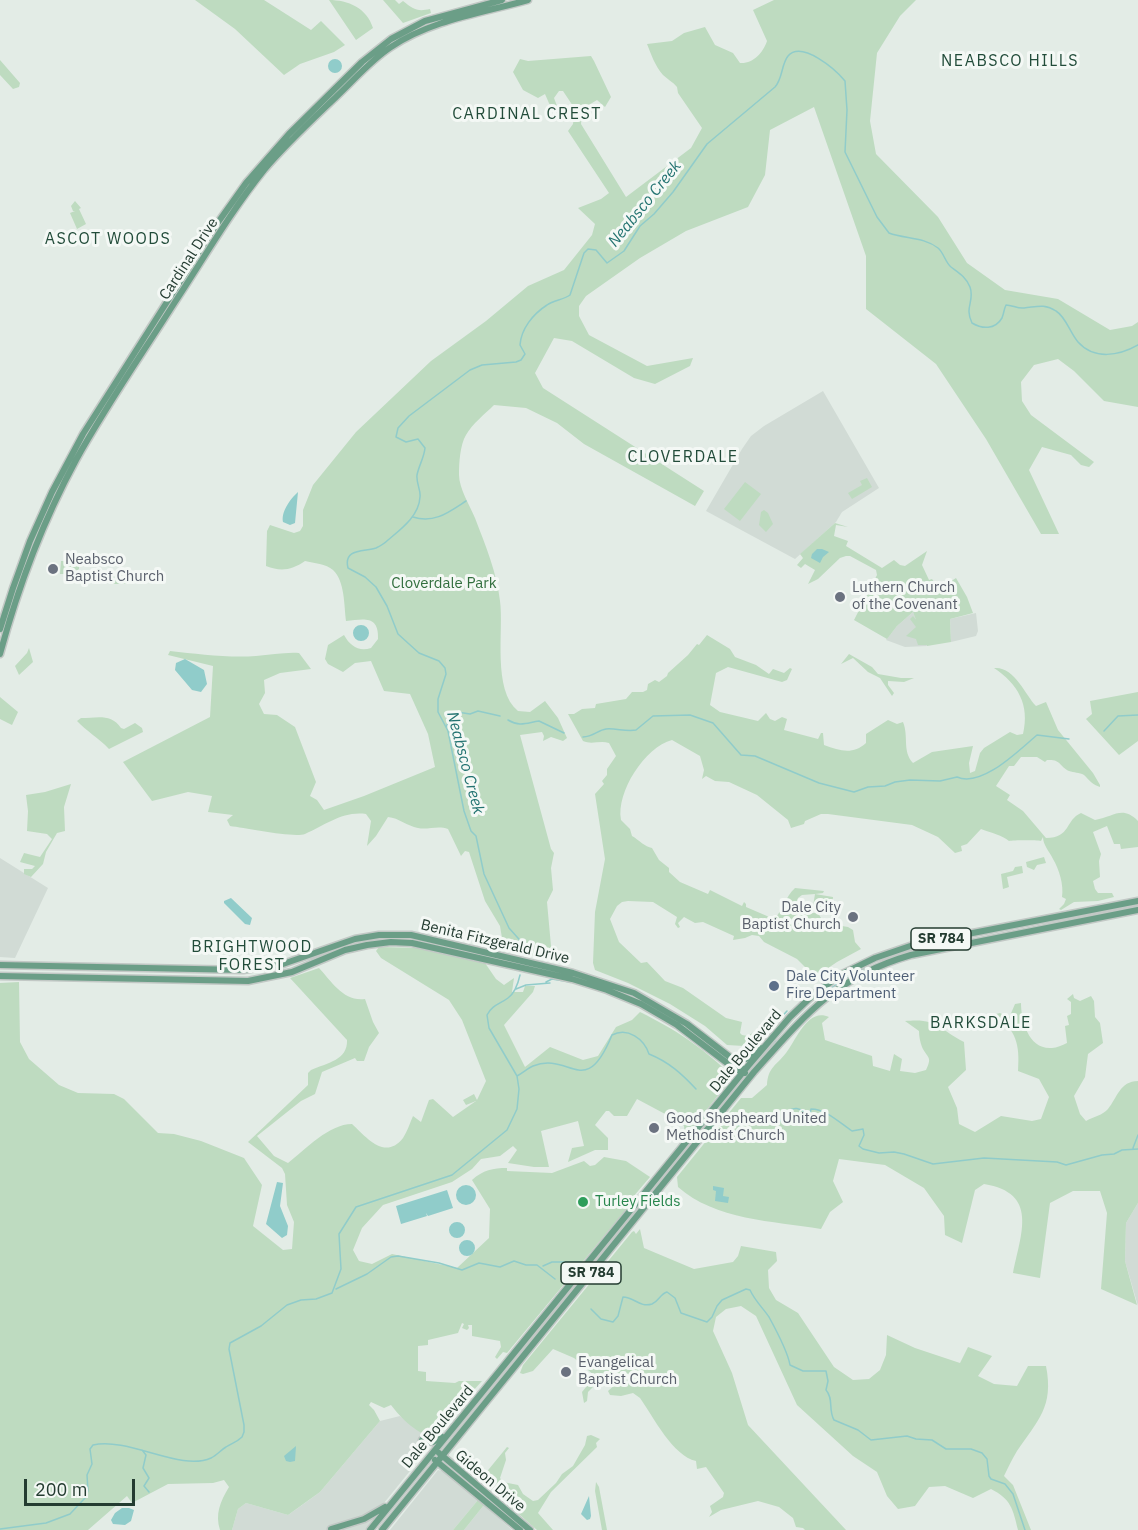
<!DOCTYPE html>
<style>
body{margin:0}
#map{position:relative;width:1138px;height:1530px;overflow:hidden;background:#e3ece6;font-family:"IBM Plex Sans",sans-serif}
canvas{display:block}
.scale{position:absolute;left:24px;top:1479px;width:111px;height:27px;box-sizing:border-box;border:3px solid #243c31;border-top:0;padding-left:8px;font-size:18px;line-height:21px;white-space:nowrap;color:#243c31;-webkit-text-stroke:4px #f4f8f5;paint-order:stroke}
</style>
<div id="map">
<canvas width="1138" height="1530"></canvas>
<div class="scale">200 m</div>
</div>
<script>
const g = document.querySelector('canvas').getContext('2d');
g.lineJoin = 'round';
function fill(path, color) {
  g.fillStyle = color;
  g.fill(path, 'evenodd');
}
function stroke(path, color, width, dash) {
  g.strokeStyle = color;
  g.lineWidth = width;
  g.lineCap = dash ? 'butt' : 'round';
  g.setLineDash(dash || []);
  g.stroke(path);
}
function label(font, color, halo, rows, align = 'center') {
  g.font = font + ' "IBM Plex Sans",sans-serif';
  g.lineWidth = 6;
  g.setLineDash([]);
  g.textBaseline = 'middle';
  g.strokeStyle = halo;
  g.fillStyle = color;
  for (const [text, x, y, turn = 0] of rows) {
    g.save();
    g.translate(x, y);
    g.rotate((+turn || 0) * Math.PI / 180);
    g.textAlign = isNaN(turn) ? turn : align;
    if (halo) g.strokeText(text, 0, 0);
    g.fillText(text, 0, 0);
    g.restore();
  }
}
fill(new Path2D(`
 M 823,391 L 879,488 L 842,512 L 836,522 L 795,559 L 706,511 L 742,449 L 751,436 L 764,426 Z
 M 913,612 L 927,646 L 905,647 L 886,640 L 897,626 Z
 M 976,613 L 978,631 L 976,636 L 951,642 L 950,619 Z
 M 0,858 L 48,888 L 15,958 L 0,957 Z
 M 1138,1203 L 1138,1306 L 1125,1261 L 1126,1223 Z
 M 400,1416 L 428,1437 L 431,1437 L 418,1461 L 384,1503 L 366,1530 L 232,1530 L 238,1509 L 246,1503 L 288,1515 L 305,1503 L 320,1492 L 380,1421 Z
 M 438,1470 L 445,1472 L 478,1500 L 453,1530 L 390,1530 Z
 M 484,1505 L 512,1530 L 464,1530 Z`), '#d1dbd5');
fill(new Path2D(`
 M 195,0 L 264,0 L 311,30 L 321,21 L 345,45 L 334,52 L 300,64 L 284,75 L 235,29 Z
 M 329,0 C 348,0 367,8 373,28 L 356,40 Z
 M 383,0 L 395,0 L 399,4 L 403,1 C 413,9 417,12 430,9 L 431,13 L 403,23 Z
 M 774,0 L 916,0 L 900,16 L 877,53 L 870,121 L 876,154 L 938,217 L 967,263 L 1005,290 L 1058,299 L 1110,330 L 1132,326 L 1138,322 L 1138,407 L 1104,401 L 1074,371 L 1058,359 L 1034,365 L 1021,382 L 1022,401 L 1031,415 L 1094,462 L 1089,467 L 1081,465 L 1071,455 L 1042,447 L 1029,470 L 1059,534 L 1041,534 L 986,439 L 936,364 L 866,309 L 866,256 L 814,107 L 770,130 L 765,175 L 748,207 L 686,231 L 640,258 L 586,296 L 579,306 L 579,316 L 589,335 L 647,366 L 693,358 L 690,366 L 655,384 L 634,378 L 572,341 L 554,338 L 535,373 L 543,388 L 704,491 L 695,506 L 584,444 L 557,423 L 526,408 L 494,405 C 486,413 472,424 466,435 C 460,445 459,463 459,475 C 459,488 470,506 475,518 C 485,544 497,573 500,601 C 504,630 492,690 518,711 L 530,712 L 545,701 L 558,718 L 567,738 L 563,741 L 551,737 L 543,741 L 544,736 L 542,732 L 520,735 L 551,849 L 554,853 L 551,868 L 553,890 L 547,902 L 552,957 L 518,954 L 502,938 L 500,926 L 485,901 L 469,852 L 465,851 L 461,856 L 448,829 C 438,825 428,830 418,828 C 407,826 399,818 388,817 L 376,836 L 367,846 L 371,821 L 366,814 C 342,811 326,825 305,834 C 293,838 246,828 230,826 L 227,820 L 233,815 L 208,812 L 212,796 L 188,792 L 152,801 L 123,762 L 210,717 L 213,666 L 168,655 L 170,651 C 198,654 228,658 256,656 C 271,655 285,652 299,653 L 311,669 L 280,673 L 264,680 L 265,693 L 259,704 L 264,714 L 277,715 L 295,727 L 316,782 L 310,796 L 317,800 L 324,810 L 364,796 L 435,767 L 428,734 L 410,694 L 384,691 L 371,661 L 355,663 L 343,672 L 328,664 L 325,659 L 328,645 L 344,635 C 350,646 359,652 371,648 L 378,639 C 379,615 364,619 346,621 C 344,606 345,581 333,570 C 326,564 314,563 305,561 C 292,570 281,572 266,566 L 267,531 L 270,525 L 294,533 L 300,531 L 303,526 L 303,510 L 313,485 L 356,432 L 431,361 L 486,321 L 528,286 L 564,270 L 592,235 L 595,224 L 578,208 L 601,199 L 609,193 L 568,131 L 573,124 L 575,109 L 563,91 L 559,91 L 554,98 L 560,114 L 555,117 L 545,94 L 538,98 L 523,90 L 513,72 L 520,59 L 528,61 L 591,56 L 594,61 L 611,97 L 605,107 L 597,100 L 582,109 L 581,124 L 626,197 L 691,148 L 702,128 L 678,93 L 677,87 C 673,82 667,79 663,75 C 655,66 651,54 647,44 L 672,41 L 684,33 L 705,27 L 715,45 L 733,53 L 740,63 C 753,64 763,53 767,41 L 753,10 Z
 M 0,60 L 20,83 L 19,87 L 13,89 L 0,75 Z
 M 75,201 L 81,208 L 79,209 L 86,224 L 77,229 L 70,213 L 75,211 L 73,211 L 71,206 Z
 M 867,478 L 872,487 L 852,499 L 848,493 L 862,485 L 860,481 Z
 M 745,482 L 761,494 L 740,521 L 724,509 Z
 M 764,510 L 768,513 L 773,524 L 766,532 L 759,525 L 761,512 Z
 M 835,523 L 848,527 L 836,525 L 834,536 L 848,541 L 846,546 L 882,568 L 894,560 L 900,565 L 905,566 L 927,551 L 922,565 L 929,580 L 932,579 L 939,589 L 956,578 L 967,597 L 973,613 L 950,619 L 951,642 L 927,646 L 927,645 L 918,645 L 916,639 L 906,636 L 916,627 L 910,619 L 913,616 L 916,620 L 913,612 L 897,626 L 887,639 L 854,620 L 877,575 L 876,570 L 850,556 L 846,556 L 840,558 L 818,579 L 808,584 L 815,570 L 805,564 L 801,568 L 797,565 L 803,558 L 800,554 Z
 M 61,561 L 79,561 L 79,569 L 73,574 L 60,574 Z
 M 113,574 L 127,574 L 127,584 L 113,584 Z
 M 707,635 L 730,649 L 735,657 L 756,665 L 769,674 L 773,669 L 784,673 L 790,668 L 792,669 L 787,680 L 782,682 L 728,667 L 716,673 L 710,705 L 720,712 L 758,721 L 766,713 L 770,719 L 775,721 L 782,717 L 787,719 L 784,730 L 818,739 L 821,733 L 823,733 L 824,745 C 840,751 853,755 866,743 L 866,734 L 888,720 L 897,724 L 903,722 C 909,737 902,751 913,763 L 932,752 L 973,746 L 969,763 L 970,773 L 975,771 L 980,753 L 984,748 L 1010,732 L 1017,735 L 1023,734 C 1030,705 1018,684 994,668 C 1014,666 1025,694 1036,706 L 1046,702 L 1058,730 L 1093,773 L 1100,785 L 1100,787 C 1093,785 1089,780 1084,775 C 1079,772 1074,773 1069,771 C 1059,766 1061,759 1047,760 L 1045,762 L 1037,757 L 1021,757 L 1014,766 L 1009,766 L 996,786 L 1010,795 L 1007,800 L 1023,811 L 1046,838 C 1071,838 1065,820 1081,813 L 1095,820 C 1114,817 1122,805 1138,821 L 1138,847 L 1121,849 L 1120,844 L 1114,844 L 1107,826 L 1093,832 L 1101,854 L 1099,861 L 1100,877 L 1093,881 L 1095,889 L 1098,893 L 1112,893 L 1114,897 L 1098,901 L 1074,902 L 1061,910 L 1059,909 L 1064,904 L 1066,899 L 1062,897 C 1064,885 1059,869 1053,859 C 1049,851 1043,845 1043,837 L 1041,841 C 1037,840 1013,840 1009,841 C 1004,836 989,832 981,829 L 967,844 L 961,846 L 962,851 L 955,853 L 938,837 L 912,825 L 828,814 L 821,814 L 805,821 L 804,824 L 791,828 L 788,820 L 757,795 L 729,782 L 715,781 L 706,776 L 702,779 L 704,770 L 700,756 L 672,740 C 645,747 616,792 621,820 L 630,829 L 632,836 C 639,840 645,847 652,848 L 659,860 L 669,868 L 669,872 L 680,882 L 708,894 L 710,890 L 742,906 L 744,902 L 746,904 L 746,907 L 774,919 C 784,909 785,897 795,888 L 824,891 L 823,893 L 815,894 L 833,897 L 832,908 L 813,906 L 815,894 L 802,895 L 798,898 L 794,909 L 801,913 L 818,913 L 824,923 L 848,927 L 853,930 L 855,942 L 861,949 L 837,962 L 815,977 L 797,959 L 764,942 L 759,936 L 752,935 L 745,938 L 733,940 L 734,936 L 703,922 L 695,923 L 684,917 L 678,923 L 680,927 L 678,928 L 675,924 L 677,917 L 653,902 L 628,901 L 622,902 L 617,906 L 610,919 L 619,942 L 641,963 L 647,962 L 665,981 L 683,988 L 726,1018 L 742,1022 L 740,1033 L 742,1035 L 748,1036 L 758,1029 L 744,1046 L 727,1045 L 705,1026 L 670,1004 L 628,983 L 595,970 L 593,963 L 595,912 L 605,859 L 595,794 L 604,784 L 602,781 L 607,775 L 607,769 L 616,756 L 609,743 C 600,740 592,745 583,741 L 568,714 L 574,714 L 582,709 L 595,708 L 596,704 L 626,699 L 632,692 L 643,692 L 647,690 L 648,684 L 655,680 L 659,682 L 667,676 L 668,673 L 688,655 L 697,644 L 699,645 Z
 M 29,648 L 33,662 L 19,675 L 15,666 L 27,653 Z
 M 849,654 L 872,667 L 878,674 L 901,678 L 914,678 L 904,682 L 888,681 L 888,685 L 894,693 L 892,696 L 880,678 L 868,672 L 853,658 L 841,664 Z
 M 1138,692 L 1138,741 L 1119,755 L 1086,719 L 1092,714 L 1090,701 Z
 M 0,697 L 18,712 L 12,725 L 0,719 Z
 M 81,718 C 97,718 111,713 121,728 L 124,729 L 135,723 L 142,728 L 143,732 L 109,749 C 99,738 86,731 77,721 Z
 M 71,784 L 64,807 L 65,831 L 57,833 L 46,852 L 43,864 L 31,877 L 24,874 L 24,869 L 32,869 L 35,866 L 20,862 L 24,853 L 40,857 L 52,839 L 47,834 L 27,831 L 28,811 L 26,795 L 45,792 Z
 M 1044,857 L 1046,863 L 1037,865 L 1034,870 L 1027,867 L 1026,862 Z
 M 1022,866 L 1023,873 L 1007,877 L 1009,887 L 1003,889 L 1001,874 L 1013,871 L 1015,867 Z
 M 379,947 L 419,948 L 485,963 L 496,979 L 504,985 L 514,978 L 512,992 L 523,992 L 525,986 L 535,986 L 533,992 L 504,1025 L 525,1067 L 550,1047 L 583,1060 L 598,1056 L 616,1027 L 632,1020 L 640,1012 C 676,1030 699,1045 729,1073 L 731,1079 L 685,1137 L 684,1126 L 667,1119 L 667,1115 L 637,1099 L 627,1116 L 614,1116 L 609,1111 L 606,1111 L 595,1125 L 608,1138 L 608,1150 L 595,1150 L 568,1162 L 572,1148 L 584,1146 L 578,1121 L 541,1131 L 549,1167 L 534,1167 L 508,1163 L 517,1150 L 513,1146 L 500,1156 L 481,1159 L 472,1169 L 452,1182 L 383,1205 L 362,1228 L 353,1250 L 359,1261 L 372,1264 L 392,1254 L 457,1268 L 489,1238 L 490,1209 L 472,1180 C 483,1170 493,1168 507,1168 L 507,1171 L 552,1173 L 584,1161 L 590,1166 L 595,1165 L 604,1157 L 626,1161 L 650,1177 L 627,1204 L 633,1200 L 633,1201 L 507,1353 L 503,1352 L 497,1359 L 495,1357 L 501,1347 L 500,1341 L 472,1336 L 472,1325 L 468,1325 L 469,1328 L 467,1330 L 462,1328 L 464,1324 L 462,1323 L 458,1333 L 428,1340 L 428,1345 L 418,1346 L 418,1371 L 426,1372 L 426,1381 L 455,1383 L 459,1381 L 482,1381 L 452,1414 L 436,1437 C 419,1437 400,1417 391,1405 L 384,1408 L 371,1402 L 369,1405 L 374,1410 L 380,1421 L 320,1492 L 288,1515 L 246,1503 L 238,1509 L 232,1530 L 220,1530 C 215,1514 220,1502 229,1487 L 224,1480 L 213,1483 L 168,1484 L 132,1503 L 127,1496 L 88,1530 L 0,1530 L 0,983 L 19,982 L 20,1042 L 29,1059 L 59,1085 L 78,1093 L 114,1094 L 124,1099 L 158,1133 L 174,1134 L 201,1141 L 244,1158 L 262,1185 L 253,1226 L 283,1250 L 292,1249 L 294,1222 L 287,1205 L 285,1174 L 282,1168 L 248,1142 L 308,1085 L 308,1073 L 311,1070 C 327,1063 348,1060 347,1040 L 290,978 L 319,968 C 332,982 344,1002 365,999 L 373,1022 L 379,1033 L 369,1047 L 364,1061 L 357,1061 L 355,1058 L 322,1072 L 315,1094 L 301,1101 L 257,1136 L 274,1156 L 288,1163 C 306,1149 329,1124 352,1124 C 366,1137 385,1161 403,1138 C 407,1132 410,1123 413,1116 L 421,1122 L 429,1100 L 433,1099 L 453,1117 L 476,1101 L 466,1105 L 463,1100 L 474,1094 L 477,1100 L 486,1081 L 462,1020 L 449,1000 L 381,958 L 376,951 Z
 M 1073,994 L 1074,998 L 1080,1001 L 1091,996 L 1094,1001 L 1095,1017 L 1100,1023 L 1103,1043 L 1088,1054 L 1085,1077 L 1074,1096 L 1080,1114 L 1086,1121 C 1093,1117 1103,1115 1108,1109 C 1117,1098 1120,1081 1138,1081 L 1138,1203 L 1126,1223 L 1125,1261 L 1137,1305 L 1101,1289 L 1107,1213 L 1100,1191 L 1073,1191 L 1050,1203 L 1040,1278 L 1013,1273 C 1021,1233 1039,1193 984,1184 L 975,1190 L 962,1243 L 945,1235 L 944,1216 L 924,1188 L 885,1165 L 839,1159 L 833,1181 L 843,1202 L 830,1212 L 821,1229 C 773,1221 715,1220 678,1187 L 677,1177 L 741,1098 L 752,1098 L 767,1085 C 768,1067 776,1066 786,1053 C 796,1040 808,1007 829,1017 L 822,1023 L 825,1040 L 872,1056 L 873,1066 L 890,1071 L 894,1054 L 902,1059 L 900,1071 L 915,1073 L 926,1070 C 933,1056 927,1058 922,1047 C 920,1042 919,1036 919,1031 L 905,1021 C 938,1018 937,1028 964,1042 L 966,1070 L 948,1087 L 957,1108 L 959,1124 L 975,1132 L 1001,1116 L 1032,1121 L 1041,1119 L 1049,1097 L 1039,1079 L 1018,1071 C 1020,1043 1016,1032 996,1014 L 1000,1013 L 1009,1018 L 1015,1004 L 1021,1003 C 1021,1021 1029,1050 1052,1048 C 1057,1048 1062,1045 1067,1043 L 1065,1026 L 1069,1025 L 1067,1016 L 1071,1014 L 1071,1002 L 1067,999 Z
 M 640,1229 L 644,1248 L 694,1269 L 733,1262 L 738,1256 L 741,1246 L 776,1252 L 777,1261 L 768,1270 L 769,1288 L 776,1300 L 798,1313 L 834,1367 L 853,1380 L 869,1379 L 880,1370 L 886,1355 L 887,1335 L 915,1348 L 960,1363 L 968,1347 L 992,1356 L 978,1376 L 994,1384 L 1017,1386 L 1028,1366 L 1046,1366 C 1054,1407 1038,1420 1017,1451 C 1012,1459 1008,1468 1004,1476 L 1013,1485 L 1031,1530 L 1018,1530 C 1013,1509 1011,1499 991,1489 L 973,1498 L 945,1486 L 929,1487 L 915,1506 L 898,1509 L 887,1496 L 877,1472 L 853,1456 L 797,1405 L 756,1316 L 741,1306 L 726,1309 L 716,1317 L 713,1331 L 732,1373 L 748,1425 L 846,1530 L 805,1530 L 803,1528 L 796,1527 L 793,1518 L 779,1507 L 758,1501 L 721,1510 L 709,1517 L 712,1512 L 710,1506 L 723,1497 L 724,1493 L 706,1467 L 697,1469 L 696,1461 C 673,1456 654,1418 640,1398 L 633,1393 L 621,1396 L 610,1395 L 608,1391 L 617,1383 L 614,1378 L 607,1373 L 588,1392 L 587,1401 L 584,1403 L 582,1392 L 595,1376 L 574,1358 L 553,1349 L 533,1371 L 523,1374 L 520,1373 L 523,1365 L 632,1232 L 634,1231 L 636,1234 Z
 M 591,1435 L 600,1439 L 596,1443 L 597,1447 L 551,1492 L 538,1513 L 553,1530 L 537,1530 L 480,1480 L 507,1447 L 509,1448 L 505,1453 L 506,1460 L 500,1478 L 503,1482 L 518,1485 L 523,1494 L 533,1501 L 538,1500 L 556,1483 L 562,1474 L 573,1466 L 585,1445 L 587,1436 Z
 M 596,1482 L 599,1487 L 607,1530 L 602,1530 L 595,1491 Z
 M 478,1500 L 484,1505 L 464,1530 L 453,1530 Z`), '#bedbc0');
fill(new Path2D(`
 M328 66a7 7 0 1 1 14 0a7 7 0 1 1-14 0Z
 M 298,492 L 295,523 L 290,525 L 283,522 C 281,512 290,499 298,492 Z
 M 817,549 L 822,549 L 829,552 L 823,557 L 820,563 L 811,558 L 812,554 Z
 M353 633a8 8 0 1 1 16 0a8 8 0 1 1-16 0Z
 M 185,659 L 204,670 L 207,684 L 201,692 L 192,690 L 175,670 L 176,663 Z
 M 231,898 L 252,918 L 250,925 L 245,924 L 224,903 L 224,901 Z
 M 277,1182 L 283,1183 L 280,1206 L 288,1226 L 287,1235 L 282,1238 L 266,1224 Z
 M456 1195a10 10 0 1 1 20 0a10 10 0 1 1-20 0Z
 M 713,1186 L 724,1188 L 723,1196 L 729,1197 L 728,1203 L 715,1201 L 716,1191 L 713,1190 Z
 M 447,1190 L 453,1208 L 428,1216 L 426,1213 L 427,1216 L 401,1224 L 396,1206 Z
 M449 1230a8 8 0 1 1 16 0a8 8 0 1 1-16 0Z
 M459 1248a8 8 0 1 1 16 0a8 8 0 1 1-16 0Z
 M 296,1446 L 295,1461 L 290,1462 L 286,1461 L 284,1456 Z
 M 589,1496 L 591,1516 L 590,1519 L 587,1520 L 581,1514 Z
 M 122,1508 L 129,1508 L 134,1510 L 131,1521 L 125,1525 L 113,1524 L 111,1520 L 115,1513 Z`), '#90ccca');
stroke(new Path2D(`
 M 413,517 C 434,524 449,512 466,501
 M 508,720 C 520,727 526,723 539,721 L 564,733
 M 446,727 L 452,715 L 457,712 L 470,714 L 478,711 L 500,716
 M 1104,731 L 1118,716 L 1138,715
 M 583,737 C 593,737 598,730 606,729 C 616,728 626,732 636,730 L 653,716 L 690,715 L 713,723 L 741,755 L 755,756 L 819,783 L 854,792 L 868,787 L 885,786 L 895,782 L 910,780 L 940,781 L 957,777 C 982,788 1019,750 1037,735 L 1069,739
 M 526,955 L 526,947 L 509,928 L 484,874 L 476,836 L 471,831 L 464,811 L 448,731 L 438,712 L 438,699 L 446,674 L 445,668 L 439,661 L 419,653 L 398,634 L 387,606 L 376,587 L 365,577 L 348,568 C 343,548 365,552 376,548 C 380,546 385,543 388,540 C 401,529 419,516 420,497 C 421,490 416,483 417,475 C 419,465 424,458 425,448 L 418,439 L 406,442 L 396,437 L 398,428 L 409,416 L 470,370 L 482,365 L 516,362 L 521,360 L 525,354 L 520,345 C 521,329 533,314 547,305 C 554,300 563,300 570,295 L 584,253 L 588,249 L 596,250 L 607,263 L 624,251 L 640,226 L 654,214 L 673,192 L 707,144 L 775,87 C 783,78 781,65 788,56 C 802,40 836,70 845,81 L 847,110 L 845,152 L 877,217 L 889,233 C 905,239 924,237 938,248 C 944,253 945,262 951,267 C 959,273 966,277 970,287 C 975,301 964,307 972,323 C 982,329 995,330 1002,318 C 1004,313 1004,309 1006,305 C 1012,305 1018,309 1024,308 C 1036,307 1044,303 1056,311 C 1066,317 1070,333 1078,342 C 1094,360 1119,356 1138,345
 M 546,982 L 552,979 L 570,982
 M 831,988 L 865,968
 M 516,989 L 526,985 L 550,983
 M 747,1054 L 787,1011
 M 754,1066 L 774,1042 L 778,1041
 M 517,1076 C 523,1073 528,1068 533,1066 C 570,1051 585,1101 612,1035 C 628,1027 644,1039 649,1054 C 669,1062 682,1074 696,1089
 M 735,1123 L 739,1125 L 740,1119 L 754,1117 L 774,1123 L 788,1118 L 788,1111 C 797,1105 802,1111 810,1114 L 811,1109 C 826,1109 840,1123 852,1131 L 863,1129 L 864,1135 L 859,1146 L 863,1149 L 879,1153 L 894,1152 L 904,1154 L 933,1164 L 984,1158 L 1057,1162 L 1066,1165 L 1102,1155 L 1114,1154 L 1122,1150 L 1138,1149
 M 1133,1148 L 1138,1135
 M 543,1266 L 552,1262 L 581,1262
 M 336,1289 L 367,1274 L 391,1257 L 398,1256 L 439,1263 L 462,1270 L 479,1263 L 500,1267 L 514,1261 L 526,1265 L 537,1265 L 555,1279
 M 591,1309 L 601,1319 L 613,1322 L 618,1316 L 623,1297 C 634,1297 640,1308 652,1304 C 659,1301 660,1294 667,1292 L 675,1298 L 681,1313 L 707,1322 L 712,1317 L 717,1306 L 722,1300 L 746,1289 L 750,1290 C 755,1301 763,1308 769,1317 C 775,1328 788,1353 790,1365 L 803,1371 L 826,1371 L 828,1381 L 826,1390 C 834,1399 828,1410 834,1420 L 858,1430 L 871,1440 L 907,1436 L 916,1439 L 932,1440 L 946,1449 L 971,1449 L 982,1453 L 987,1459 L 989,1476 L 991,1479 L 1005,1484 L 1013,1494 L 1025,1530
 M 546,1319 L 550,1317 L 613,1240
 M 142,1450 L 146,1455 L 143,1468 L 149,1478 L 144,1486 L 149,1492
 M 0,1529 L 46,1523 L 70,1514 L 85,1498 L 88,1491 L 87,1475 L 92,1464 L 90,1449 L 93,1445 C 129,1437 181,1472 211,1458 C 217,1455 221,1450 226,1447 C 232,1443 237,1442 242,1437 L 244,1432 L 244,1425 L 229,1349 L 230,1343 L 261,1326 L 287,1305 L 301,1300 L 316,1299 L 332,1293 L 341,1269 L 339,1234 L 356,1207 L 452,1175 L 507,1130 L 517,1109 L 519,1089 L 517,1076 L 489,1028 L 487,1015 C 492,1005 500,1004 508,998 C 515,993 518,984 520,975`), '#90ccca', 1.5);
const major = new Path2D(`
 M 0,629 L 13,588 L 30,541 L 52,492 L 83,434 L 214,228 L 246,183 L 289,134 L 362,62 L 391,39 L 425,21 L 502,0
 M 0,654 C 18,587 43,521 76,460 C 106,406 142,354 175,302 C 204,258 231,211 264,170 C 286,144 312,120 337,96 C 355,79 371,60 391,47 C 431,20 482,13 528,0
 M 0,965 L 243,970 L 283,964 L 355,939 L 379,935 L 411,935 L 573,973 L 634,993 L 687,1024 L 739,1064 L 743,1071
 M 0,976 L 248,981 L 292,972 L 345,950 L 367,945 L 391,942 L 412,943 L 572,979 L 607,990 L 641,1004 L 677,1025 L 735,1069 L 745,1073
 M 735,1059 L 746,1059 L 760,1048
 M 422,1440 L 433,1442 L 442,1437
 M 439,1453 L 530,1530
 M 435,1460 L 520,1530
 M 331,1529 L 364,1519 L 385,1507
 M 370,1530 L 748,1066 L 790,1017 L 813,995 L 840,975 L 875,958 L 916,944 L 1138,901
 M 382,1530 L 754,1072 C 804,1016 835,977 911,955 L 1138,910`);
stroke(major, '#c2c8c5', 9);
stroke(major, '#6b9e87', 6);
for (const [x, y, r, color] of [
 [53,569,6,"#6b7280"],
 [840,597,6,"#6b7280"],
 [853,917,6,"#6b7280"],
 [774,986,6,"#5c6f8a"],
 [654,1128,6,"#6b7280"],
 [583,1202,6,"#2e9e5b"],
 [566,1372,6,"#6b7280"]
]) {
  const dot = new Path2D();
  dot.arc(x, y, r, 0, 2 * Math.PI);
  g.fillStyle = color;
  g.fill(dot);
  stroke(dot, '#f4f8f5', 2);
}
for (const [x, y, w] of [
 [941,939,60],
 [591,1273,60]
]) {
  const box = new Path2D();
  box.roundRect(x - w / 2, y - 11, w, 22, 4.5);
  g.fillStyle = '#f4f8f5';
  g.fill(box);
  stroke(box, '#243c31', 1.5);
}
label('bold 14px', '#243c31', null, [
 ["SR 784",941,939],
 ["SR 784",591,1273]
]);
label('15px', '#243c31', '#f4f8f5', [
 ["Cardinal Drive",189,259,-57],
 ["Benita Fitzgerald Drive",495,942,13],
 ["Dale Boulevard",746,1051,-50],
 ["Dale Boulevard",438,1427,-50],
 ["Gideon Drive",490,1481,40]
]);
label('15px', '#5b616d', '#f4f8f5', [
 ["Neabsco",65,560],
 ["Baptist Church",65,577],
 ["Luthern Church",852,588],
 ["of the Covenant",852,605],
 ["Dale City",841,908,"right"],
 ["Baptist Church",841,925,"right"],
 ["Good Shepheard United",666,1119],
 ["Methodist Church",666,1136],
 ["Evangelical",578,1363],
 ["Baptist Church",578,1380]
], 'left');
label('15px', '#326f3e', '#f4f8f5', [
 ["Cloverdale Park",444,584]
]);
label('15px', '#4e5e75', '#f4f8f5', [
 ["Dale City Volunteer",786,977],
 ["Fire Department",786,994]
], 'left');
label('15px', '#27864d', '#f4f8f5', [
 ["Turley Fields",595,1202]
], 'left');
g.letterSpacing = '1.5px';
label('16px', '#224c3a', '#f4f8f5', [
 ["NEABSCO HILLS",1010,61],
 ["CARDINAL CREST",527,114],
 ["ASCOT WOODS",108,239],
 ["CLOVERDALE",683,457],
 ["BRIGHTWOOD",252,947],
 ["FOREST",252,965],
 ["BARKSDALE",981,1023]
]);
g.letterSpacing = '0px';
label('italic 16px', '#237371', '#f4f8f5', [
 ["Neabsco Creek",645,204,-51],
 ["Neabsco Creek",465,763,75]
]);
</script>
